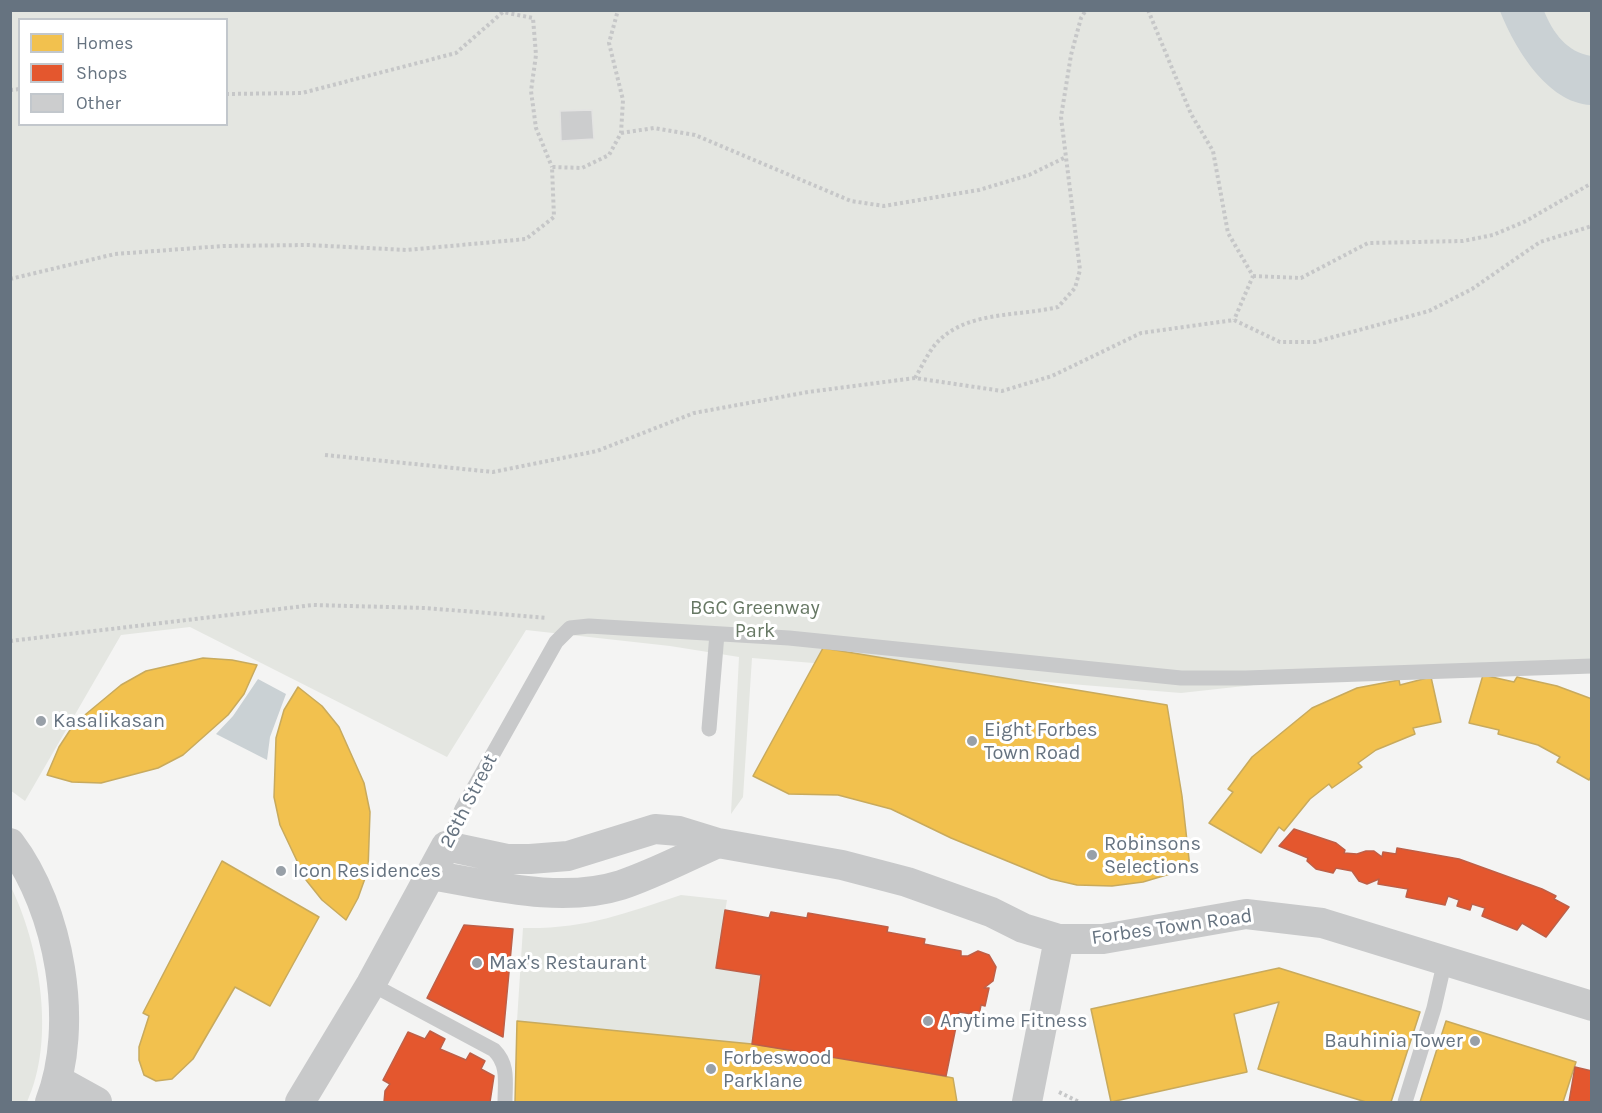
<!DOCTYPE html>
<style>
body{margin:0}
#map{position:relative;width:1602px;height:1113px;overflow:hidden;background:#f4f4f3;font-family:Karla,sans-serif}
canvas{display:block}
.frame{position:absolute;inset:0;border:12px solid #667380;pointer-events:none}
.legend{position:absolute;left:18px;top:18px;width:210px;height:108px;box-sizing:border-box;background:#fff;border:2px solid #c2c7cc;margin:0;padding:8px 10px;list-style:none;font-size:18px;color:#667380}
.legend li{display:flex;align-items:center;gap:12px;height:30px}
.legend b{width:30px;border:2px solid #c2c7cc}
</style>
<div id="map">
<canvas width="1602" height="1113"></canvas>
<div class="frame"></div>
<ul class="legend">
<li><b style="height:16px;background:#f2c14e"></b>Homes</li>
<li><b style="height:16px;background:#e4572e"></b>Shops</li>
<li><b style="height:16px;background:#cccdce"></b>Other</li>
</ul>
</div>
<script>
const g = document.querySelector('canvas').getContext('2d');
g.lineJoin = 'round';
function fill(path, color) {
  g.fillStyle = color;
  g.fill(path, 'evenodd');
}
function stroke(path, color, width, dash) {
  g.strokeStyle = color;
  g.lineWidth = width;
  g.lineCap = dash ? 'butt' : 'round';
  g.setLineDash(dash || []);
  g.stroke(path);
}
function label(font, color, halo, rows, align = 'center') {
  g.font = font + ' Karla,sans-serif';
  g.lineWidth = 6;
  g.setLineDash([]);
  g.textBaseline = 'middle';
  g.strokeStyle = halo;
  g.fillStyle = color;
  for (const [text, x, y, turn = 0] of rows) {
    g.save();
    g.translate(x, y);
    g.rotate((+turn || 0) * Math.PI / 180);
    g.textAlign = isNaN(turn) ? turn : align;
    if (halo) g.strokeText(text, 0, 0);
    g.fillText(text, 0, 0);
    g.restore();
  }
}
fill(new Path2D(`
 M 10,11 L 1591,11 L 1591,660 L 1326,677 L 1181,693 L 752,658 L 743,797 L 731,814 L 739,657 L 670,646 L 526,630 L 447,757 L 190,627 L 121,635 L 25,801 L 10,790 ZM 20,20 L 226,20 L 226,124 L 20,124 Z
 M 10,885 C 40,945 56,1040 27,1102 L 11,1102 Z
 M 681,895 L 727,900 L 716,968 L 761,975 L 752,1044 L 517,1021 L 523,928 C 587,929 622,914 681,895 Z`), '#e4e6e1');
fill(new Path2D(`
 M 1500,11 L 1544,11 C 1553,33 1567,52 1591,56 L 1591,105 C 1547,103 1514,47 1500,11 Z
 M 258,679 L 286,694 L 270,737 L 267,760 L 216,734 L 233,716 Z`), '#cad1d4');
const homes = new Path2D(`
 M 823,648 L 1167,705 L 1182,796 L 1190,868 L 1143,882 L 1112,886 L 1077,885 L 1051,879 L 951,838 L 891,809 L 838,795 L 789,794 L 753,776 Z
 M 203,658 L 232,660 L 257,665 L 244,694 L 228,715 L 183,755 L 158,768 L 101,783 L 72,782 L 47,775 L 59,747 L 74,724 L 121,685 L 146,671 Z
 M 1483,675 L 1514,682 L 1517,677 L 1557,686 L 1592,699 L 1592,775 L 1589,780 L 1557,762 L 1560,757 L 1538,745 L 1498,734 L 1499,730 L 1469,723 Z
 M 1431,677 L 1441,722 L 1413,728 L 1415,734 L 1376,750 L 1358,763 L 1362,767 L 1332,788 L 1329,784 L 1310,799 L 1284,831 L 1279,827 L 1261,853 L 1209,823 L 1233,792 L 1228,789 L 1252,757 L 1312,708 L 1357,688 L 1399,680 L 1400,685 Z
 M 298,687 L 322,706 L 339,727 L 364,783 L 370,812 L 368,870 L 358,898 L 346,920 L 322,900 L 306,880 L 280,825 L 274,797 L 276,738 L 284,710 Z
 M 222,861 L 319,917 L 270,1006 L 235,987 L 193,1059 L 172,1079 L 156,1081 L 144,1075 L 139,1060 L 139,1047 L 149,1016 L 143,1013 Z
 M 1279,968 L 1420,1012 L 1391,1102 L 1366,1102 L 1258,1069 L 1279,1002 L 1234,1014 L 1247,1072 L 1111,1102 L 1091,1009 Z
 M 517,1021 L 752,1044 L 866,1061 L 953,1078 L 957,1102 L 515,1102 Z
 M 1446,1021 L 1576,1062 L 1563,1102 L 1420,1102 Z`);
fill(homes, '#f2c14e');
stroke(homes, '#c8aa5d', 1.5);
const shops = new Path2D(`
 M 1294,829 L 1336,843 L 1345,850 L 1344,853 L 1357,854 L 1366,851 L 1374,851 L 1382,857 L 1383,852 L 1396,854 L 1397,848 L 1459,859 L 1542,889 L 1556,896 L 1554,899 L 1569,907 L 1546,937 L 1522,923 L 1517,930 L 1482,916 L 1485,908 L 1472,904 L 1470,910 L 1457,906 L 1459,900 L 1448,896 L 1445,905 L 1406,897 L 1408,889 L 1378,884 L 1379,879 L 1367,884 L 1359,881 L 1352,871 L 1336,868 L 1333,873 L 1316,869 L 1307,861 L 1308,858 L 1279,846 Z
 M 725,910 L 769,918 L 771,912 L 807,918 L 808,913 L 888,927 L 887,932 L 925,939 L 924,944 L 961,951 L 961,956 L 968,956 L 978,951 L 989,955 L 996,967 L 993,981 L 984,988 L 989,988 L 985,1006 L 981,1005 L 979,1015 L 959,1012 L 946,1076 L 752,1044 L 761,975 L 716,968 Z
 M 464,925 L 513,929 L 503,1037 L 427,998 Z
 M 430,1031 L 445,1039 L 440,1049 L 466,1060 L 470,1053 L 485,1061 L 481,1069 L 494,1076 L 490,1102 L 384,1102 L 385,1091 L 390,1084 L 383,1080 L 408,1032 L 425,1039 Z
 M 1575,1067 L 1592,1071 L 1592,1102 L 1569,1102 Z`);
fill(shops, '#e4572e');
stroke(shops, '#be5f47', 1.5);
const building = new Path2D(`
 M 592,110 L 594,139 L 561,141 L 560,111 Z`);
fill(building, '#cccdce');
stroke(building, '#e3e3e2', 1.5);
stroke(new Path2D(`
 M 1148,10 L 1191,114 L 1213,151 L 1228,233 L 1253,276 L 1234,320
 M 10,90 L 20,89
 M 226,94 L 302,93 L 456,53 L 503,12 L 533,18 L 536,55 L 531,91 L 536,128 L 552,167
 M 621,133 L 654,128 L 695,135 L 851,201 L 884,206 L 979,190 L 1029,175 L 1066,157
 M 1253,276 L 1301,278 L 1368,243 L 1463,241 L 1493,235 L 1526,221 L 1592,183
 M 10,279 L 115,254 L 223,246 L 308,245 L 407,250 L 526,239 L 554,217 L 552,167 L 582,168 L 609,155 L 621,133 L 623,100 L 609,43 L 618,10
 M 915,378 C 921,368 927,355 934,346 C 963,310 1018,317 1058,307 L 1075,288 L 1080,270 L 1061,117 L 1071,55 L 1081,18 L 1086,10
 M 325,455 L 493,472 L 597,451 L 694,413 L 808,392 L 915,378 L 1002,391 L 1052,376 L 1141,333 L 1234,320 L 1280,342 L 1315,342 L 1429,311 L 1472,289 L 1540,242 L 1592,226
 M 10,641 L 313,605 L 426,608 L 547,618
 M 1059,1092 L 1079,1102`), '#c6c7c8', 4, [3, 3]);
stroke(new Path2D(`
 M 709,729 L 717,634
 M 446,846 L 462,809 L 556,642 L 570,628 L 589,626 L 789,638 L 1181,678 L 1246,678 L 1592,666
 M 371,984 L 494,1050 C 509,1065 505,1082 505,1102
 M 1405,1102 L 1434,1008 L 1445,960`), '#c8c9ca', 15);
stroke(new Path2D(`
 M 10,843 C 60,909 80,1025 50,1102
 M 431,875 C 491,885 561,904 621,885 C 654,874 686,857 718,843
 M 59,1081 L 97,1102
 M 300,1102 L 371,984 L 446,846 L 507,859 L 530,859 L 568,856 L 655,829 L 679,831 L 718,843 L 842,865 L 907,882 L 991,912 L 1023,928 L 1059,939 L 1103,939 L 1246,914 L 1322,923 L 1592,1006
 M 1027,1102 L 1059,939`), '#c8c9ca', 30);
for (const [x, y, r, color] of [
 [41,721,6,"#98a0a8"],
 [972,741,6,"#98a0a8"],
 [1092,855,6,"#98a0a8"],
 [281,871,6,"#98a0a8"],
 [477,963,6,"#98a0a8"],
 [928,1021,6,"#98a0a8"],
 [1475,1041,6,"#98a0a8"],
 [711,1069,6,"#98a0a8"]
]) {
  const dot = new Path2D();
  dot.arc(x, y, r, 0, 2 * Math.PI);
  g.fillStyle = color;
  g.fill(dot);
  stroke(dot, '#fff', 2);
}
label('20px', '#677864', '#fff', [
 ["BGC Greenway",755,608],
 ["Park",755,631]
]);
label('20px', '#667380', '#fff', [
 ["Kasalikasan",53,721],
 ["Eight Forbes",984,730],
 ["Town Road",984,753],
 ["Robinsons",1104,844],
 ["Selections",1104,867],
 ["Icon Residences",293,871],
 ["Max's Restaurant",489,963],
 ["Anytime Fitness",940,1021],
 ["Bauhinia Tower",1463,1041,"right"],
 ["Forbeswood",723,1058],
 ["Parklane",723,1081]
], 'left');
label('20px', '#667380', '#fff', [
 ["26th Street",469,801,-63],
 ["Forbes Town Road",1172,927,-8]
]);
</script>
